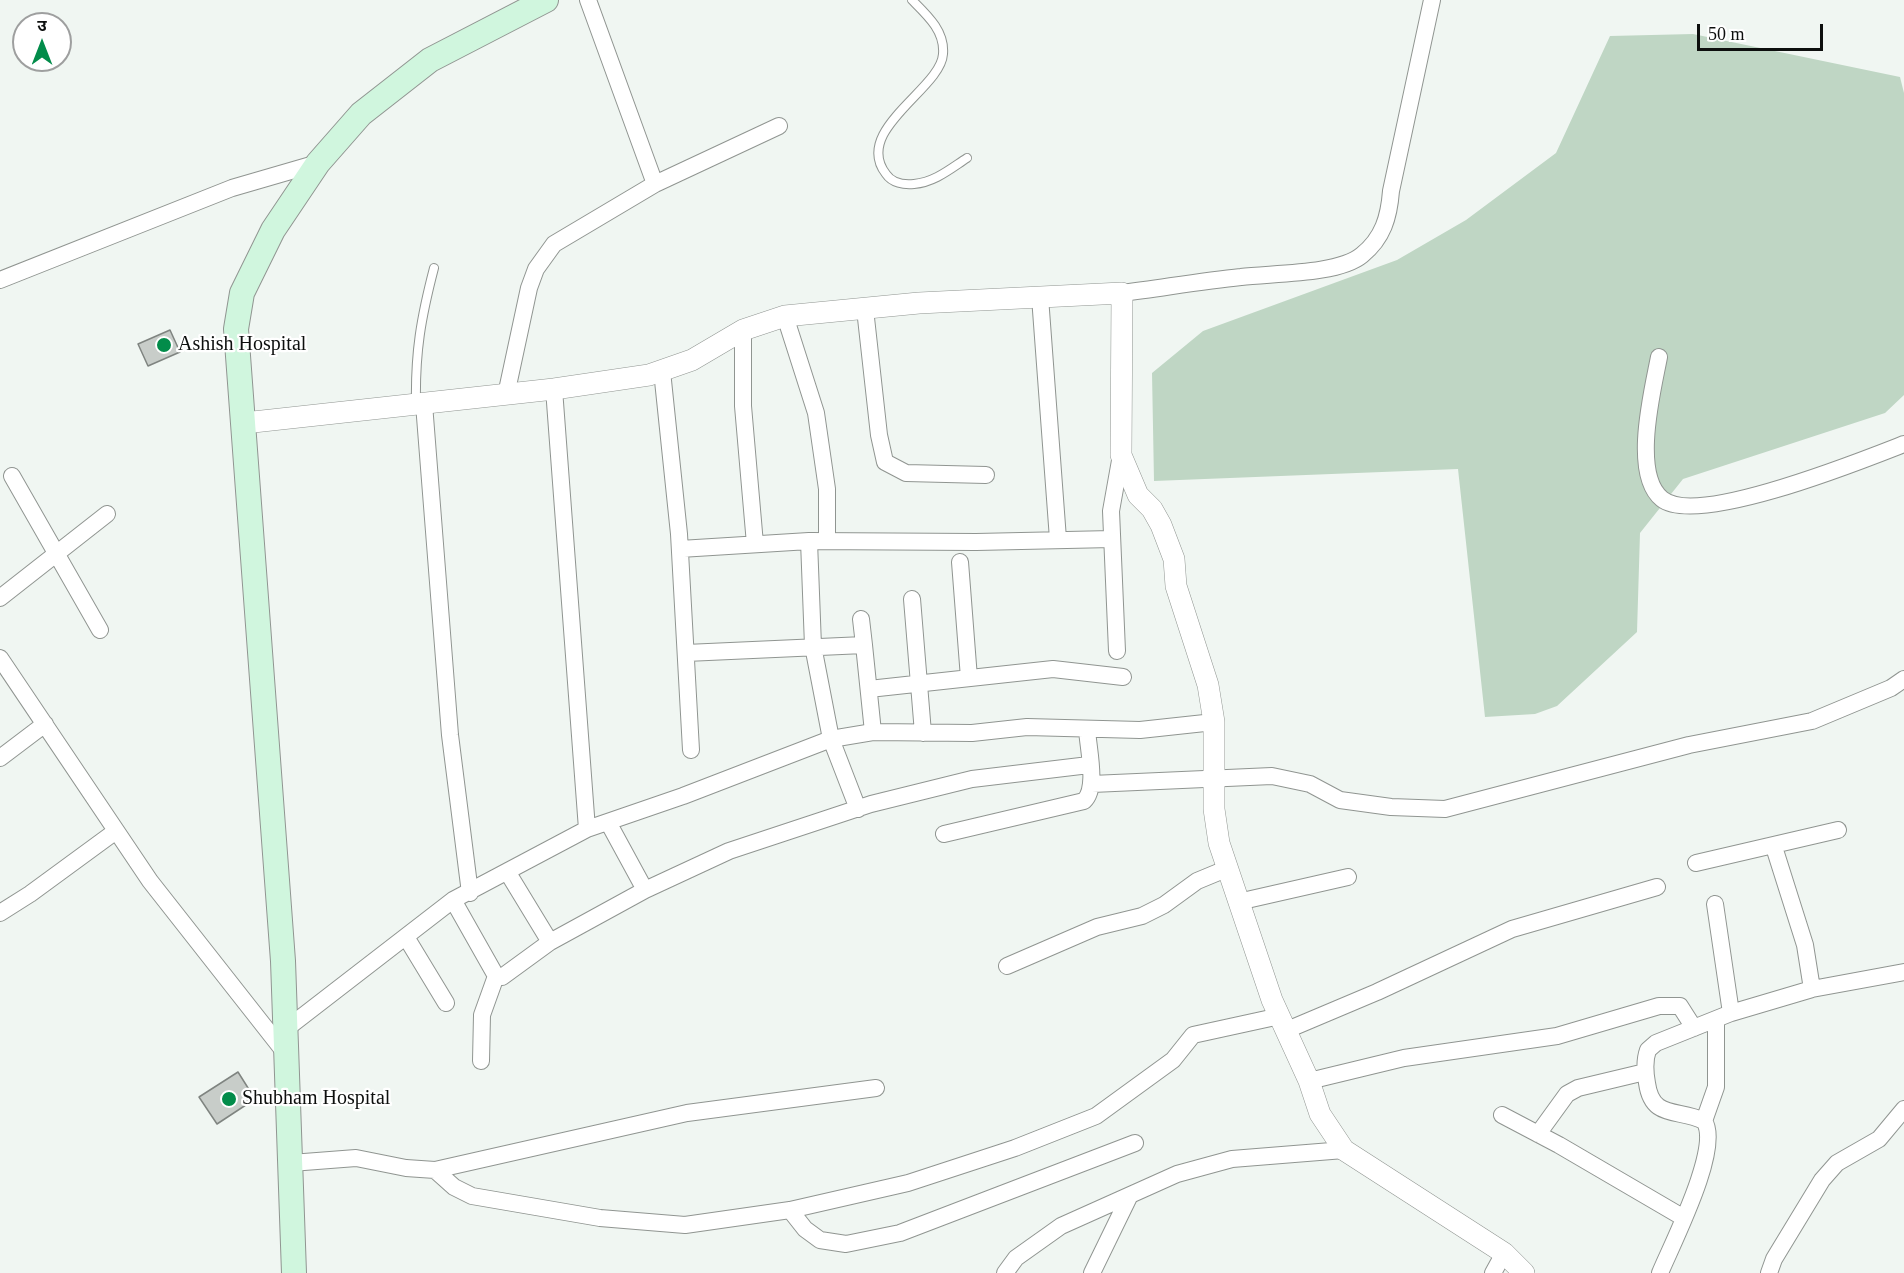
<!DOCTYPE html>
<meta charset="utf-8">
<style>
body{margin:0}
#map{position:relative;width:1904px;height:1273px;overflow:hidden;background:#f0f6f2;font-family:"Times New Roman","Noto Sans Devanagari",serif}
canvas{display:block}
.north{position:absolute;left:12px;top:12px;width:60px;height:60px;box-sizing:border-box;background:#fff;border:2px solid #9e9f9f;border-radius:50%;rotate:0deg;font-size:16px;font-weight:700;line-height:24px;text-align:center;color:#0d0f0e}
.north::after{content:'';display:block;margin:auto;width:21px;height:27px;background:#028c4a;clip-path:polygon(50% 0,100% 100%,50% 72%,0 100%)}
.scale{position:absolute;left:1697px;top:24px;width:126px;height:27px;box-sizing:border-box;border:3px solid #0d0f0e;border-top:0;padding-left:8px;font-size:18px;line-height:21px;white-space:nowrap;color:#0d0f0e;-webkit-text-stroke:4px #fff;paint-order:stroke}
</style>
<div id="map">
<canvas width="1904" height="1273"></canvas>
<div class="north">उ</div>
<div class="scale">50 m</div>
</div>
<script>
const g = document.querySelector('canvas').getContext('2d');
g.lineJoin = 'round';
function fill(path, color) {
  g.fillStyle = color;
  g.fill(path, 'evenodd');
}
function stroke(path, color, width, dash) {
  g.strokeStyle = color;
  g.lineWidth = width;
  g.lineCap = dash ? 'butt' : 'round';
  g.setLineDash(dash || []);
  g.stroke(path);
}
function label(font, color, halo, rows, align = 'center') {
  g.font = font + ' "Times New Roman",serif';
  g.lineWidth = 4.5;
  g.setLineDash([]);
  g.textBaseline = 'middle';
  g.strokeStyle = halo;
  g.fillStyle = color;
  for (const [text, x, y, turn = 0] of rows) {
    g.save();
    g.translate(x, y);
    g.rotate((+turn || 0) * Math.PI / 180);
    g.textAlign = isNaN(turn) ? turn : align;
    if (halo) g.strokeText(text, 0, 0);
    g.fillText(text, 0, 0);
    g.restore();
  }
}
fill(new Path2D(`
 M 1693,34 L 1900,77 L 1904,93 L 1904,395 L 1885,413 L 1683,479 L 1640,533 L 1637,632 L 1557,706 L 1535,714 L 1485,717 L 1458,469 L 1154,481 L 1152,373 L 1203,331 L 1397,260 L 1466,220 L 1556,153 L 1610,36 Z`), '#bfd6c4');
const building = new Path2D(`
 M 170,330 L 180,352 L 148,366 L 138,344 Z
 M 238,1072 L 255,1099 L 217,1124 L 199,1097 Z`);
fill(building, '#c8cdc9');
stroke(building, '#7f8480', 1.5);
const service = new Path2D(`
 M 912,0 C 927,15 945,31 943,54 C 941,89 852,130 886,174 C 892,183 904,185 914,184 C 935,182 950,169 967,158
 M 416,404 C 415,352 421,318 434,268`);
const minor = new Path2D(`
 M 588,0 L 655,184
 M 0,280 L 232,188 L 318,163
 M 1122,293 C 1162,288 1201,281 1241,277 C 1271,273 1338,275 1362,255 C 1383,238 1389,217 1391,191 L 1432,0
 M 1040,297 L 1058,539
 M 865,309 L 879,435 L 885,462 L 906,473 L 986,475
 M 785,316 L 816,413 L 827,489 L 827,541
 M 743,330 L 743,406 L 755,544
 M 1659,357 C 1653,389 1631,474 1662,499 C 1697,527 1863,460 1904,444
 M 662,371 L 679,534 L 691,750
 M 554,389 L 587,829 L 683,796 L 831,739 L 873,732 L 972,733 L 1027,727 L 1140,730 L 1214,722
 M 506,395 L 529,288 L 536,269 L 554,244 L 655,184 L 779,126
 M 424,404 L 450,735 L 470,893
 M 12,476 L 100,630
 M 809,541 L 813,646 L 831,739 L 858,809
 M 680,549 L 809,541 L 976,542 L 1112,539
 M 960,562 L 969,678
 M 0,598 L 107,514
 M 912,599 L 923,733
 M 864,645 L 873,732
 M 1117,651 L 1111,511 L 1121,455
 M 686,653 L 864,645 L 861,619
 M 0,658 L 150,881 L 286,1054
 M 869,689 L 1053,669 L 1123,677
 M 0,758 L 45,724
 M 1092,784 L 1272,776 L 1310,784 L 1340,800 L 1391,807 L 1445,809 L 1689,745 L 1812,721 L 1891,688 L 1904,679
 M 608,822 L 645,890
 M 944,834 L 1084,801 C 1098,788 1088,749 1087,729
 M 1774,847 L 1805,945 L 1812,989
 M 1696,863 L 1838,830
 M 508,873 L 550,942
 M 453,900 L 496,976
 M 1238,902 L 1348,877
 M 1715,904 L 1731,1013
 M 0,913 L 30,894 L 116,831
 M 406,937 L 446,1003
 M 1007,966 L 1097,927 L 1142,916 L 1164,905 L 1197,881 L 1226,869
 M 286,1029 L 453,900 L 587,829
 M 1287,1030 L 1377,992 L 1512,929 L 1657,887
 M 481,1061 L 482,1015 L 496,976 L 502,977 L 550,942 L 645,890 L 729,851 L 871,804 L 972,779 L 1089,765
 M 1309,1081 L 1404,1058 L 1557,1036 L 1659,1006 L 1680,1006 L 1694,1028
 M 1502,1115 L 1559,1145 L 1684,1218
 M 1704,1121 L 1716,1087 L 1716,1019
 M 1538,1134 L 1567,1094 L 1578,1088 L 1645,1072
 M 291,1163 L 356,1158 L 406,1168 L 435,1170 L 687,1113 L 876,1088
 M 435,1170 L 454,1187 L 472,1196 L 600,1218 L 685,1225 L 790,1210 L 908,1183 L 1015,1148 L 1096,1116 L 1173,1060 L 1193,1035 L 1280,1016
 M 790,1210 L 805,1229 L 820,1240 L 846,1244 L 900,1233 L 1135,1143
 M 1005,1273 L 1016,1258 L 1061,1226 L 1177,1174 L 1232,1159 L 1344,1150
 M 1092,1273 L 1130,1195
 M 1493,1273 L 1504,1253
 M 1660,1273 C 1672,1244 1722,1147 1704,1121 C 1678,1108 1652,1120 1647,1083 C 1645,1072 1644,1061 1648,1050 L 1656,1043 L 1731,1013 L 1812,989 L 1904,972
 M 1769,1273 L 1774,1259 L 1822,1180 L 1837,1163 L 1879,1139 L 1904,1109`);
const tertiary = new Path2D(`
 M 244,423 L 554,389 L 649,375 L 692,360 L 743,330 L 785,316 L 919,303 L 1122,293 L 1121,455 L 1138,495 L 1152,509 L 1161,525 L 1174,559 L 1176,586 L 1208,685 L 1214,722 L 1214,809 L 1219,843 L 1272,1000 L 1309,1081 L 1320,1114 L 1344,1150 L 1504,1253 L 1524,1273`);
const secondary = new Path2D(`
 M 294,1273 L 283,961 L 236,329 L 242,293 L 273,230 L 318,163 L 361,114 L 430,60 L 546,0`);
stroke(service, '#909591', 10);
stroke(minor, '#909591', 18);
stroke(tertiary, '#909591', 22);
stroke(secondary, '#909591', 26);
stroke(service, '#fff', 8);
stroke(minor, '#fff', 16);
stroke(tertiary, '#fff', 21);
stroke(secondary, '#d0f6de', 24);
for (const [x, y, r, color] of [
 [164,345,8,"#028c4a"],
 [229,1099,8,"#028c4a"]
]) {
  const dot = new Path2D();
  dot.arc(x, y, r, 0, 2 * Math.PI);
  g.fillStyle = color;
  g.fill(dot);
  stroke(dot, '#fff', 2);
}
label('20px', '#0d0f0e', '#fff', [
 ["Ashish Hospital",178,345],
 ["Shubham Hospital",242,1099]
], 'left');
</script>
